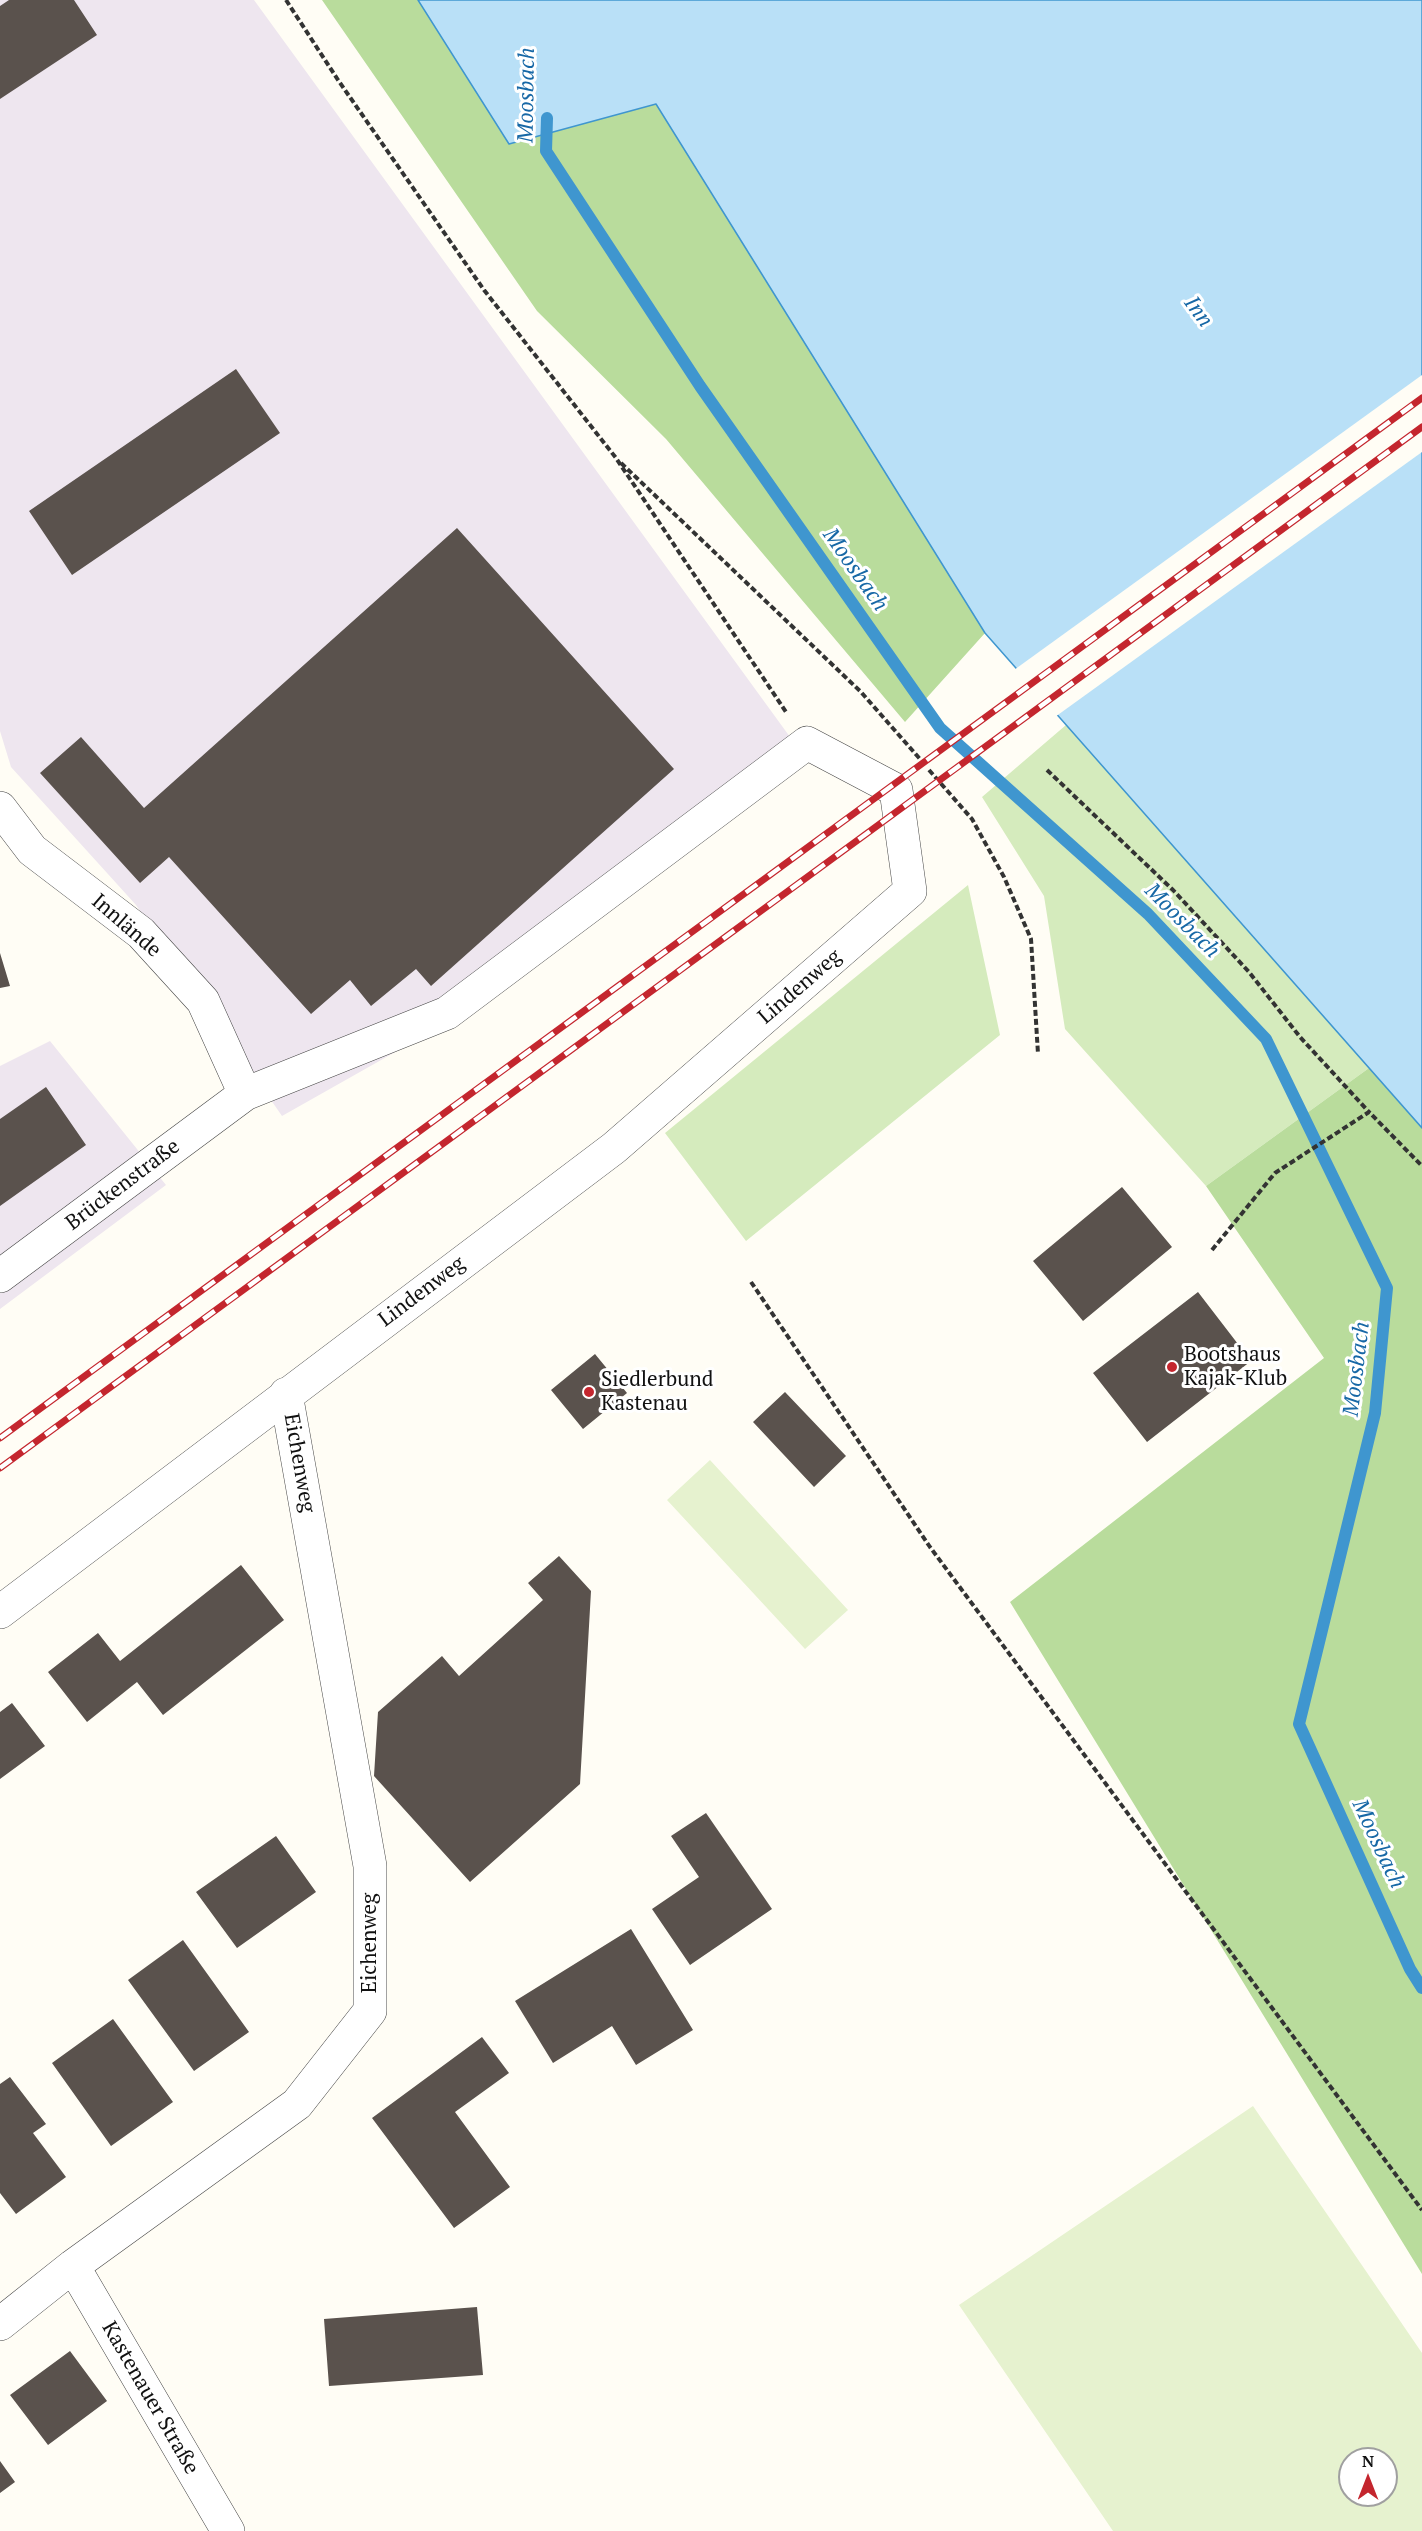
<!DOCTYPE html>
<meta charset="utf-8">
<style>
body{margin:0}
#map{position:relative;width:1422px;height:2531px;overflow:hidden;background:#fffdf5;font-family:"PT Serif",serif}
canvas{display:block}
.north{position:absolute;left:1338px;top:2447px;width:60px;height:60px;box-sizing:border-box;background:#fff;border:2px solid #a0a0a0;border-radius:50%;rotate:0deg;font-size:16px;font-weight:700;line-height:24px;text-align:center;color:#111}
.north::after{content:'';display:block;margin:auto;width:21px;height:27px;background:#c4262e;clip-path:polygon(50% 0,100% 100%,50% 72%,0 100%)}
</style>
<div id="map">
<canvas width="1422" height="2531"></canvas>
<div class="north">N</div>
</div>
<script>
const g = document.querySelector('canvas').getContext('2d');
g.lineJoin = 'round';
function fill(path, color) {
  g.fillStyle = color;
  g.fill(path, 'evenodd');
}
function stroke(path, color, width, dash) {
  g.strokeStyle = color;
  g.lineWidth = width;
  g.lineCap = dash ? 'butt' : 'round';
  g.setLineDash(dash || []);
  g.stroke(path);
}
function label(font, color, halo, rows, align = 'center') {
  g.font = font + ' "PT Serif",serif';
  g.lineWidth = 6;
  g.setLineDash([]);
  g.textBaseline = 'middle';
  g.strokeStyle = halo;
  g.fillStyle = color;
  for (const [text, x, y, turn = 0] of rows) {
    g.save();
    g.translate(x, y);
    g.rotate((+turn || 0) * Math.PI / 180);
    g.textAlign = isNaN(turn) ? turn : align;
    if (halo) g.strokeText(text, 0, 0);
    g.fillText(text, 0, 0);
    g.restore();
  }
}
fill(new Path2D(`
 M 0,0 L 254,0 L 806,759 L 436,1029 L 282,1116 L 136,905 L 11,767 L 0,731 Z
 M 50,1041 L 166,1185 L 0,1309 L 0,1066 Z`), '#eee6ef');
fill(new Path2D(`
 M 1066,725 L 1369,1068 L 1206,1186 L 1065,1029 L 1044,896 L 982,797 Z
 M 968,885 L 1000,1035 L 746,1241 L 665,1133 Z`), '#d5ebbd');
fill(new Path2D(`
 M 322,0 L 418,0 L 509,144 L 656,104 L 985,633 L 905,722 L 666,439 L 537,311 Z
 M 1369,1068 L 1422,1128 L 1422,2274 L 1010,1602 L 1324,1358 L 1206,1186 Z`), '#b9dc9c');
fill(new Path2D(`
 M 710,1460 L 848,1610 L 805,1649 L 667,1500 Z
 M 1253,2106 L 1422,2353 L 1422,2531 L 1113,2531 L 959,2305 ZM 1350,2459 L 1386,2459 L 1386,2495 L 1350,2495 Z`), '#e6f2cf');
const water = new Path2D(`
 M 418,0 L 1422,0 L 1422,1128 L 985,633 L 656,104 L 509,144 Z`);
fill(water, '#b9e0f7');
stroke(water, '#3f96cf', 1.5);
fill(new Path2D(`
 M 1422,375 L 1422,452 L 1055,717 L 1014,670 Z`), '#fffdf5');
stroke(new Path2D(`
 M 547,118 L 546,151 L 700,386 L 940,728 L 1148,914 L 1266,1039 L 1387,1288 L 1375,1413 L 1299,1724 L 1410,1969 L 1422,1988`), '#3f96cf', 12);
fill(new Path2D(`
 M 9,0 L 74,0 L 97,35 L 0,99 L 0,6 Z
 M 236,369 L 280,433 L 72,575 L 29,511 Z
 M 457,528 L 674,769 L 431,986 L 416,969 L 371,1006 L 350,980 L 311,1014 L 169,857 L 140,883 L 40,773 L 81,737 L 144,808 Z
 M 0,953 L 10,986 L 0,988 Z
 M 46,1087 L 86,1145 L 0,1206 L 0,1119 Z
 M 1122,1187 L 1172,1247 L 1083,1321 L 1033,1261 Z
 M 1198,1292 L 1251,1361 L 1147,1442 L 1093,1373 Z
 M 595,1354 L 627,1393 L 583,1429 L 551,1390 Z
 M 785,1392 L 846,1456 L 814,1487 L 753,1422 Z
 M 559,1556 L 591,1591 L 580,1784 L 470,1882 L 374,1776 L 378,1712 L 442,1656 L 459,1676 L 543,1600 L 528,1583 Z
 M 241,1565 L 284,1620 L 163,1715 L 137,1682 L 87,1722 L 48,1672 L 98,1633 L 120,1661 Z
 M 12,1703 L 45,1746 L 0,1779 L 0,1712 Z
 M 706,1813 L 772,1909 L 690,1965 L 652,1909 L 699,1877 L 671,1836 Z
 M 276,1836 L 316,1892 L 237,1948 L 196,1892 Z
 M 631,1929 L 693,2030 L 636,2065 L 612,2026 L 553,2063 L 515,2001 Z
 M 183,1940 L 249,2032 L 194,2071 L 128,1980 Z
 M 113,2019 L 173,2102 L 111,2146 L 52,2063 Z
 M 482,2037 L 509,2073 L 455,2112 L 510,2187 L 454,2228 L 372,2118 Z
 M 10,2077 L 46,2124 L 33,2133 L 66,2177 L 16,2214 L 0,2193 L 0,2084 Z
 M 477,2307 L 483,2375 L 329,2386 L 324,2319 Z
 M 70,2351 L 107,2401 L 48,2445 L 10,2395 Z
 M 0,2461 L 15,2482 L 0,2493 Z`), '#5a524d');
const street = new Path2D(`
 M 0,808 L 32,850 L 141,933 L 203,1001 L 245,1094
 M 0,1276 L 245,1094 L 447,1013 L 807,743 L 896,790 L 910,891 L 614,1148 L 0,1612
 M 73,2266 L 228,2531
 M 0,2324 L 73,2266 L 297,2104 L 370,2011 L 370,1866 L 286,1394`);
stroke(street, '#444', 34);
stroke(new Path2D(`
 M 286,0 L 338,80 L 484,290 L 616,458 L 786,712
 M 621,463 L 861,692 L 920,759
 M 929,770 L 972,819 L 1004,877 L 1031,939 L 1038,1054
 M 1047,770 L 1173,890 L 1249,972 L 1300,1037 L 1369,1112
 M 1212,1250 L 1275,1173 L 1369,1112 L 1422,1166
 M 751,1282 L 930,1547 L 1422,2210`), '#333', 4, [6, 3]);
stroke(street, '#fff', 33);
const rail = new Path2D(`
 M 0,1438 L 1422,398
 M 0,1468 L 1422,427`);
stroke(rail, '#c4262e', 7);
stroke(rail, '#fff', 4.5, [14]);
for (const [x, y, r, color] of [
 [1172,1367,6,"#c4262e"],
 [589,1392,6,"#c4262e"]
]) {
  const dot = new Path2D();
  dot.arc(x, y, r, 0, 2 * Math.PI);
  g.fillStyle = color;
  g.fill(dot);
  stroke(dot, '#fff', 2);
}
label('21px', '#111', '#fff', [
 ["Innlände",126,926,41],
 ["Lindenweg",800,987,-41],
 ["Brückenstraße",123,1185,-37],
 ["Lindenweg",422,1292,-37],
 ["Eichenweg",299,1463,80],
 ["Eichenweg",370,1943,-90],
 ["Kastenauer Straße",150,2398,60]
]);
label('21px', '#111', '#fff', [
 ["Bootshaus",1184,1355],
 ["Kajak-Klub",1184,1379],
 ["Siedlerbund",601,1380],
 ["Kastenau",601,1404]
], 'left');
label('italic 22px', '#1768a6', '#fff', [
 ["Moosbach",527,95,-89],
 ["Inn",1198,312,54],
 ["Moosbach",855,570,55],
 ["Moosbach",1182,921,45],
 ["Moosbach",1357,1369,-83],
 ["Moosbach",1378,1844,65]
]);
</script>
